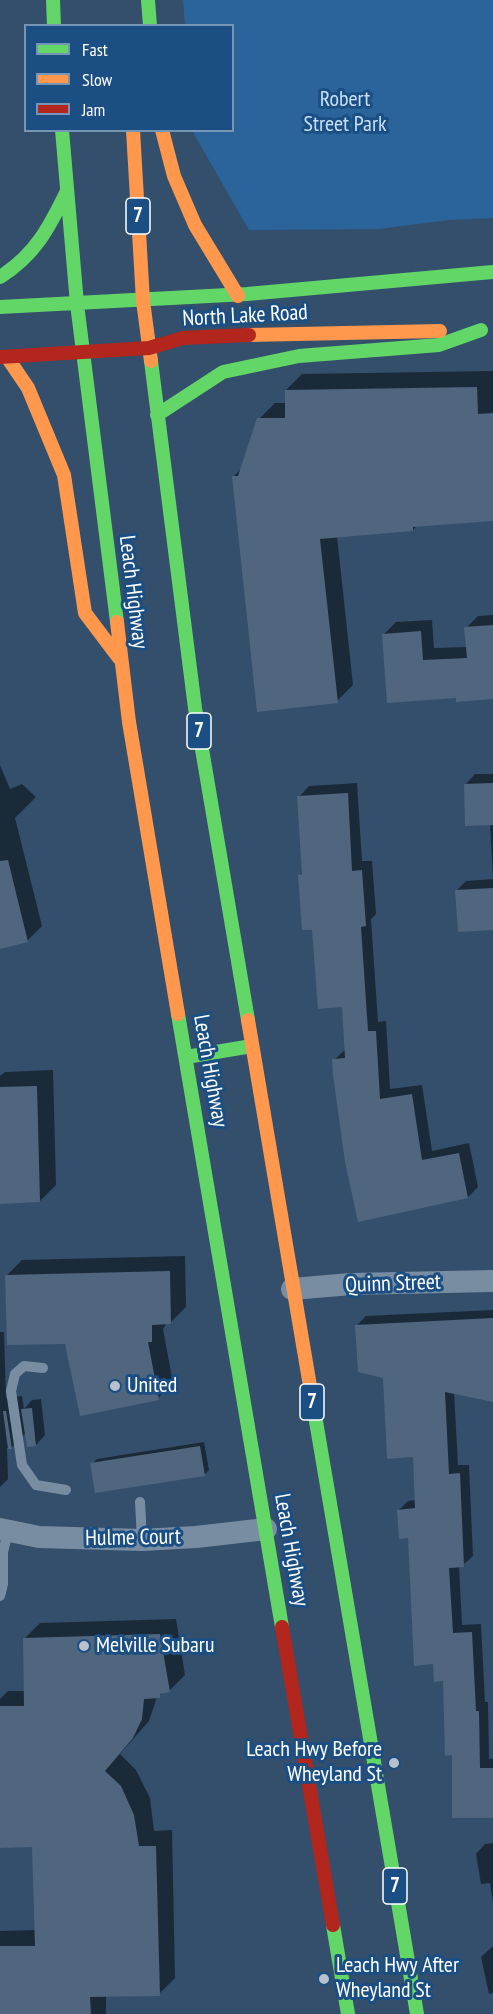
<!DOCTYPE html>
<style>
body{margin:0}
#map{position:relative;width:493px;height:2014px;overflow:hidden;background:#334f6c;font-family:"PT Sans Narrow",sans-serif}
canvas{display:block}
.legend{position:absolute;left:24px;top:24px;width:210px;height:108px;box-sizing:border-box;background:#1b4f84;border:2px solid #7695b5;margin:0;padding:8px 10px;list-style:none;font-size:18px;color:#fff}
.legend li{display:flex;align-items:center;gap:12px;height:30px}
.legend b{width:30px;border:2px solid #7695b5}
</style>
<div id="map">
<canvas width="493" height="2014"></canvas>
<ul class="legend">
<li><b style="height:8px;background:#63d668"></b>Fast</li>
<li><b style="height:8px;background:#ff974d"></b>Slow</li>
<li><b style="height:8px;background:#b3261e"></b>Jam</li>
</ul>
</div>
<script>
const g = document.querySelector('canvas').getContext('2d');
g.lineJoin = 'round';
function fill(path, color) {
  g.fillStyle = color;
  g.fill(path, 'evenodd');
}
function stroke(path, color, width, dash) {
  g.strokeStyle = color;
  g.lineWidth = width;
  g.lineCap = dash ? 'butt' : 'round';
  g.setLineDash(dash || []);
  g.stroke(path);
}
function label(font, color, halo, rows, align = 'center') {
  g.font = font + ' "PT Sans Narrow",sans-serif';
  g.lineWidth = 6;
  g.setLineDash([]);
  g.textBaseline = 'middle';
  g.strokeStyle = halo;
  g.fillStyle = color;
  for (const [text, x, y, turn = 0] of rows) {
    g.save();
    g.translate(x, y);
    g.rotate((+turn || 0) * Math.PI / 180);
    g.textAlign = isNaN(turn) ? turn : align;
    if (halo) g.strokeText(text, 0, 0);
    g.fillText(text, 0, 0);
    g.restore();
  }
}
fill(new Path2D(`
 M 183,0 L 493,0 L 493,218 L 449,220 L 379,229 L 249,230 L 194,134 L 194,131 L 232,130 L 232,26 L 185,25 Z`), '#2b649a');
fill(new Path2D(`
 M 493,371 L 493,519 L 417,526 L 413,530 L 337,536 L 353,685 L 337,701 L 233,477 L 242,468 L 259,419 L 275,403 L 286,403 L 286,390 L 302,374 Z
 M 493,615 L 493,698 L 457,696 L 384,634 L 396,622 L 432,620 L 434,648 L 467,647 L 466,628 L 478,616 Z
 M 0,765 L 10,789 L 22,784 L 36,797 L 15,818 L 42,926 L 27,941 L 0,948 Z
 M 475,774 L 493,774 L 493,928 L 456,891 L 466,881 L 493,879 L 490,824 L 465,785 Z
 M 357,783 L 362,861 L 372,861 L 376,914 L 371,919 L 378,1022 L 386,1021 L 390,1089 L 422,1085 L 432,1151 L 469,1143 L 478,1187 L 468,1197 L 359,1220 L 334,1060 L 346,1049 L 343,1006 L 314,928 L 300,875 L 303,872 L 299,797 L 309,786 Z
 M 53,1070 L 56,1185 L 40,1201 L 0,1202 L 0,1076 L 5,1072 Z
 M 185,1256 L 186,1307 L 170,1323 L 167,1323 L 163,1329 L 173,1383 L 158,1398 L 67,1342 L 7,1275 L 22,1260 Z
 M 493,1310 L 493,1401 L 454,1392 L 458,1465 L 469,1465 L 473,1556 L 463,1565 L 459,1566 L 462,1625 L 481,1624 L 485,1702 L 488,1702 L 489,1759 L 493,1759 L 493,1817 L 454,1754 L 445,1680 L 434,1663 L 409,1537 L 399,1510 L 408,1501 L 416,1500 L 414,1456 L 385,1377 L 357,1325 L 366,1316 Z
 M 0,1332 L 4,1332 L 6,1398 L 22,1396 L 24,1409 L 32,1400 L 41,1399 L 45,1435 L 36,1445 L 26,1433 L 11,1448 L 7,1448 L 8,1479 L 0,1487 Z
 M 204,1442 L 209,1470 L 204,1475 L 92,1464 L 97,1459 Z
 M 176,1619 L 185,1675 L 169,1691 L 164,1692 L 157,1697 L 149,1721 L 120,1754 L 136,1770 L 150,1798 L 154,1831 L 172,1830 L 175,1978 L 159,1994 L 106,1996 L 106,2014 L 0,2014 L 0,1931 L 36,1930 L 34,1846 L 0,1847 L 0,1699 L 8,1691 L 25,1691 L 24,1639 L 40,1623 Z
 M 493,1843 L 493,1903 L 490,1883 L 481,1884 L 476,1854 L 485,1844 Z
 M 493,1946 L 493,1993 L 489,1994 L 481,1957 Z`), '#0007');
fill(new Path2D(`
 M 477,387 L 478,414 L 493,413 L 493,521 L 413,527 L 413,531 L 320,539 L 338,703 L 257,712 L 232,476 L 238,476 L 257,418 L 285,418 L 285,390 Z
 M 493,625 L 493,699 L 456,702 L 456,698 L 387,703 L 382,634 L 421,631 L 423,660 L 467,658 L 464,627 Z
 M 493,783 L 493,825 L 465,826 L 464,784 Z
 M 348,793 L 352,871 L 362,870 L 366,926 L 361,927 L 368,1031 L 376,1031 L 380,1099 L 412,1094 L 422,1160 L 459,1153 L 468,1198 L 358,1222 L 345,1162 L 333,1075 L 332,1059 L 345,1058 L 342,1007 L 318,1009 L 312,930 L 302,930 L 298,875 L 302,874 L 297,796 Z
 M 8,860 L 28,942 L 0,949 L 0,861 Z
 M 493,888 L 493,930 L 458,932 L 455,890 Z
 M 37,1086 L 40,1202 L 0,1204 L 0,1087 Z
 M 170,1271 L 171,1324 L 152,1325 L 152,1342 L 148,1342 L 159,1400 L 80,1416 L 65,1344 L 7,1345 L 5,1275 Z
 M 493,1318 L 493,1402 L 445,1392 L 449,1474 L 460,1473 L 464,1567 L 449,1568 L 453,1633 L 472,1632 L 476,1711 L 479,1711 L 480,1768 L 493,1768 L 493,1818 L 452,1818 L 452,1755 L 445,1756 L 443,1681 L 434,1682 L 433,1664 L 414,1666 L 408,1538 L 399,1539 L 397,1510 L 415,1508 L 413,1457 L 387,1459 L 383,1378 L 358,1372 L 355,1325 Z
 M 32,1408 L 36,1446 L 27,1447 L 21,1409 Z
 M 3,1411 L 6,1411 L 12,1449 L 8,1449 Z
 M 200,1446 L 205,1476 L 95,1493 L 90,1463 Z
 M 160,1634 L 170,1692 L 160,1694 L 160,1698 L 144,1699 L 142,1719 L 133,1738 L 105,1771 L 121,1786 L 134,1815 L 139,1846 L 156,1846 L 160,1996 L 90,1997 L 91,2014 L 0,2014 L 0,1946 L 35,1946 L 32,1847 L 0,1848 L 0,1706 L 24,1706 L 23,1638 Z`), '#4f667e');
stroke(new Path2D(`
 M 43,1368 L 24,1366 L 15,1374 L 11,1391 L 22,1465 L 36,1485 L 66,1490
 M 140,1502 L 142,1540
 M 0,1596 L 3,1584 L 3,1552 L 8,1532`), '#798da2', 10);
stroke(new Path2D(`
 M 292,1289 L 351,1284 L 493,1281
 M 0,1529 L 39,1537 L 142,1540 L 196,1537 L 266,1529`), '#798da2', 22);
stroke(new Path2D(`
 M 53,0 L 54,26
 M 148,0 L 150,26
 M 62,130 L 77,304 L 117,622
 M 0,277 C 35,255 49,228 67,191
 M 0,307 L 247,294 L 493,272
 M 151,361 L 195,708 L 248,1020
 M 157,415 L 223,372 L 299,356 L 439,345 L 481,330
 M 178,1014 L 282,1627
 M 186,1057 L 252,1046
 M 311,1392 L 417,2014
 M 333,1925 L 348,2014`), '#63d668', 14);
stroke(new Path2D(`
 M 133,130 L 143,301 L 151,361
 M 162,130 L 174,176 L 195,225 L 238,296
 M 249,335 L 440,331
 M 7,357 L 28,388 L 64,475 L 85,613 L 119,658
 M 117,622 L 129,722 L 178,1014
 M 248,1020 L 311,1392`), '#ff974d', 14);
stroke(new Path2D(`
 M 0,357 L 149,348 L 183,338 L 249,335
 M 282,1627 L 333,1925`), '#b3261e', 14);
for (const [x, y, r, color] of [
 [115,1386,6,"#b8c1cc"],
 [84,1646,6,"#b8c1cc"],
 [394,1763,6,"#b8c1cc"],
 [324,1979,6,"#b8c1cc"]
]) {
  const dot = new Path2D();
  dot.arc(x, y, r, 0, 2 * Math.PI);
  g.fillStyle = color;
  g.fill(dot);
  stroke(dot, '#1b4f84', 2);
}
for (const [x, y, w] of [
 [138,216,24],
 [199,731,24],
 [312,1402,24],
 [395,1886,24]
]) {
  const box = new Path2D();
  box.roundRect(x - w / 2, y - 18, w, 36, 4.5);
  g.fillStyle = '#1b4f84';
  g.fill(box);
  stroke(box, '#fff', 1.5);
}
label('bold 21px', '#fff', null, [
 ["7",138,216],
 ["7",199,731],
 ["7",312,1402],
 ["7",395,1886]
]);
label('22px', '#c6e0f8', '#1b4f84', [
 ["Robert",345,100],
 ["Street Park",345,125]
]);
label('22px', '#fff', '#1b4f84', [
 ["North Lake Road",245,316,-3],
 ["Leach Highway",133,592,83],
 ["Leach Highway",210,1071,80],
 ["Quinn Street",393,1284,-2],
 ["Hulme Court",133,1538,-1],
 ["Leach Highway",291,1550,80]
]);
label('22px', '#fff', '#1b4f84', [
 ["United",127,1386],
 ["Melville Subaru",96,1646],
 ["Leach Hwy Before",382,1750,"right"],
 ["Wheyland St",382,1775,"right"],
 ["Leach Hwy After",336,1966],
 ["Wheyland St",336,1991]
], 'left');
</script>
